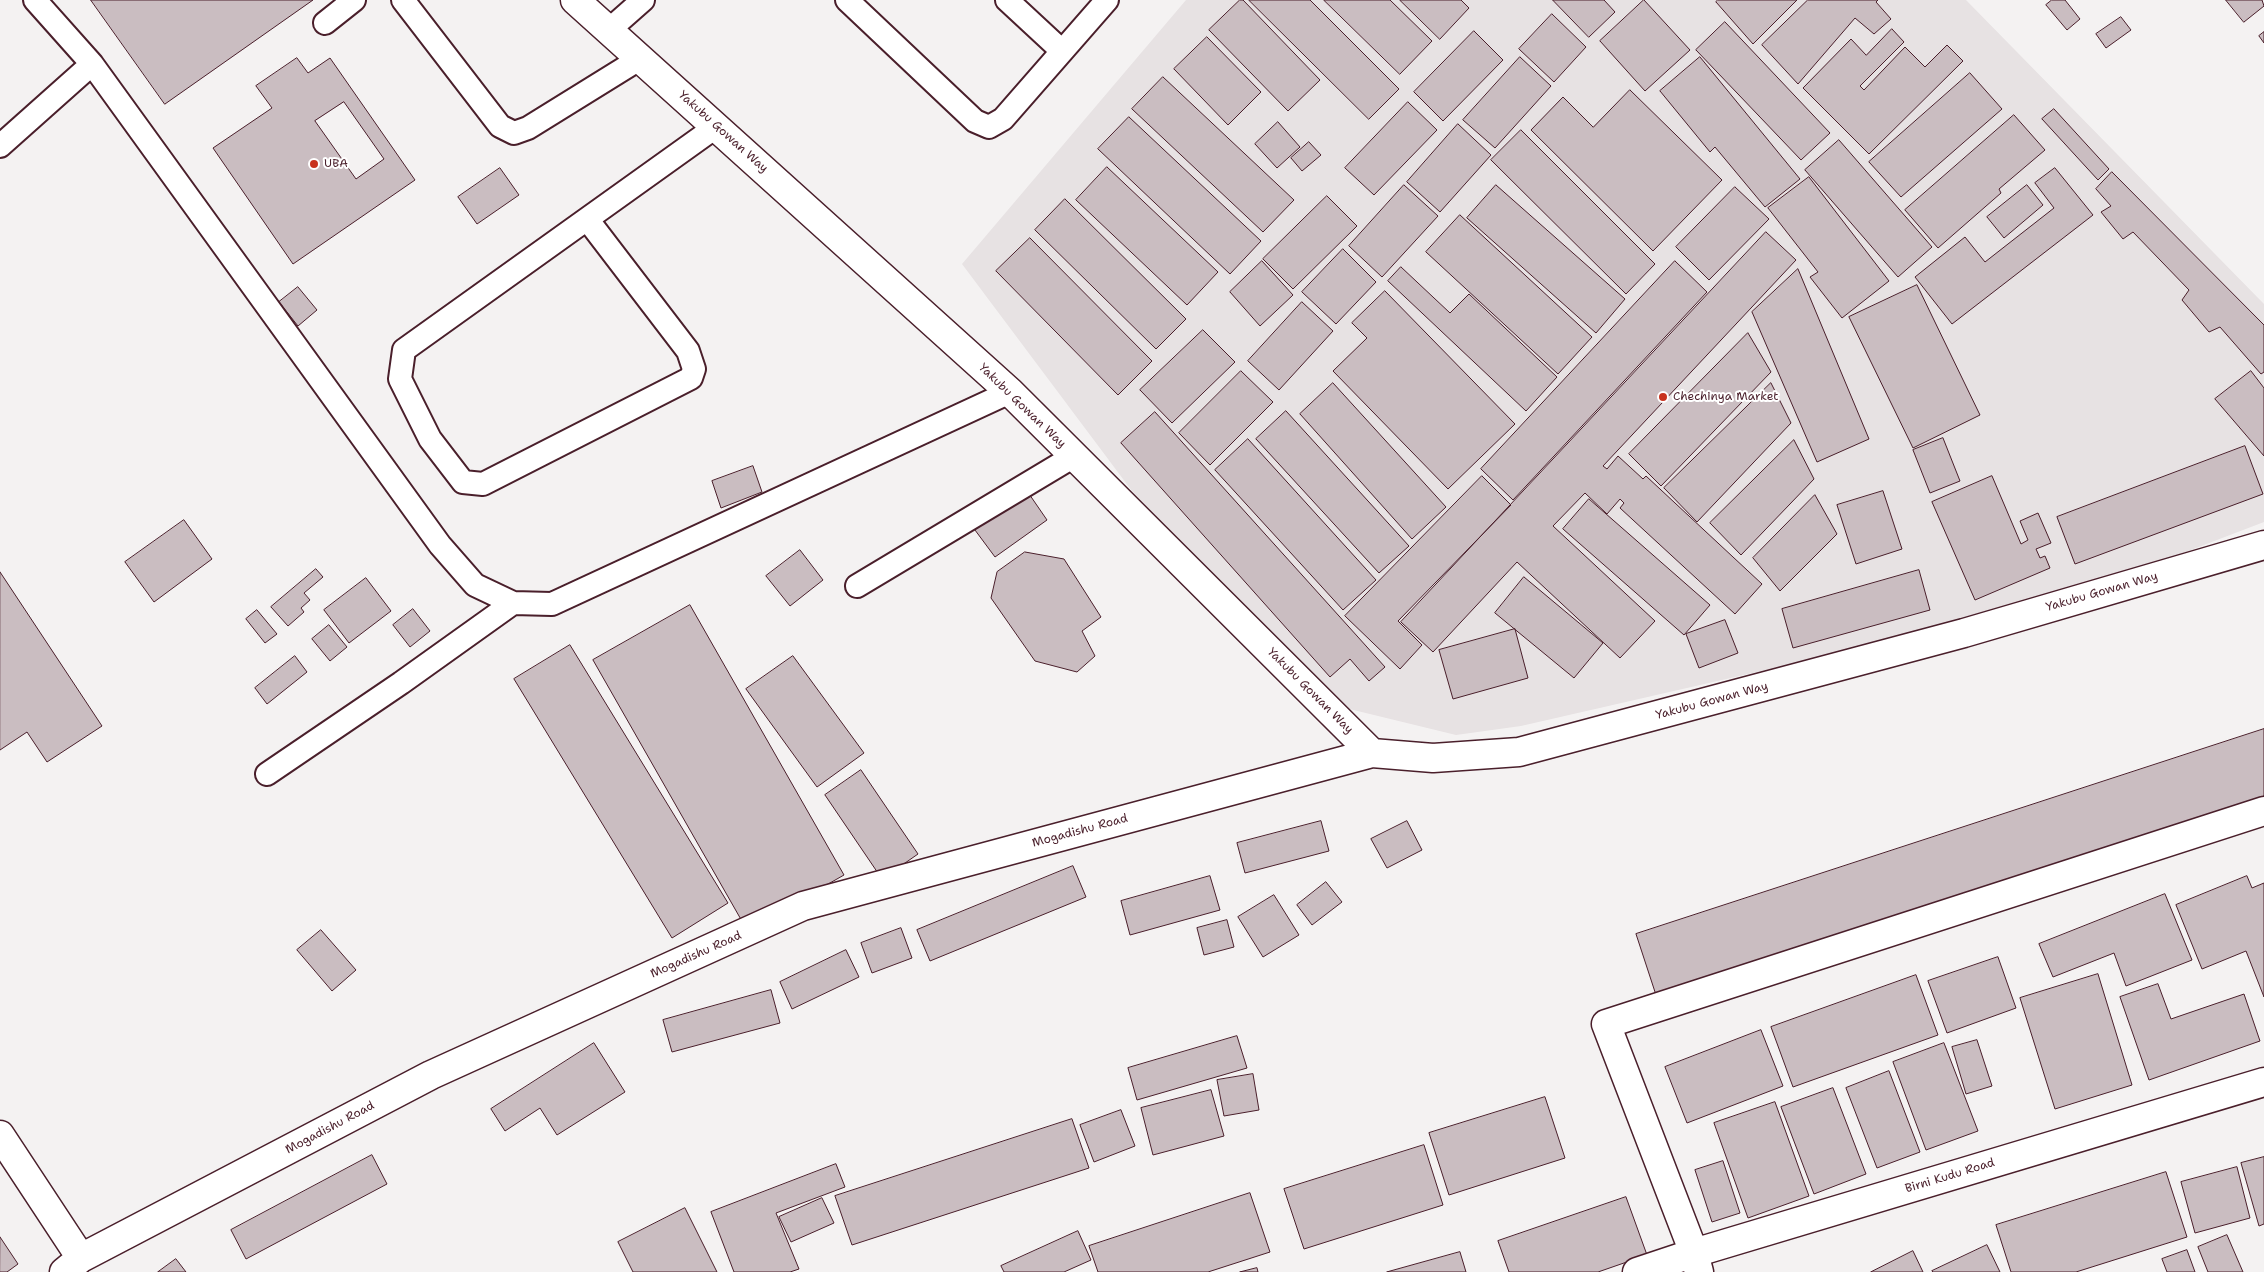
<!DOCTYPE html>
<style>
body{margin:0}
canvas{display:block;background:#f4f2f2}
</style>
<canvas width="2264" height="1272"></canvas>
<script>
const g = document.querySelector('canvas').getContext('2d');
g.lineJoin = 'round';
function fill(path, color) {
  g.fillStyle = color;
  g.fill(path, 'evenodd');
}
function stroke(path, color, width, dash) {
  g.strokeStyle = color;
  g.lineWidth = width;
  g.lineCap = dash ? 'butt' : 'round';
  g.setLineDash(dash || []);
  g.stroke(path);
}
function label(font, color, halo, rows, align = 'center') {
  g.font = font + ' "Shantell Sans",sans-serif';
  g.lineWidth = 4;
  g.setLineDash([]);
  g.textBaseline = 'middle';
  g.strokeStyle = halo;
  g.fillStyle = color;
  for (const [text, x, y, turn = 0] of rows) {
    g.save();
    g.translate(x, y);
    g.rotate((+turn || 0) * Math.PI / 180);
    g.textAlign = isNaN(turn) ? turn : align;
    if (halo) g.strokeText(text, 0, 0);
    g.fillText(text, 0, 0);
    g.restore();
  }
}
fill(new Path2D(`
 M 1186,0 L 1966,0 L 2264,304 L 2264,522 L 2183,553 L 1962,625 L 1521,726 L 1456,735 L 1333,705 L 1132,491 L 962,264 Z`), '#e7e2e3');
const building = new Path2D(`
 M 91,0 L 313,0 L 165,104 Z
 M 1240,0 L 1243,0 L 1320,80 L 1288,111 L 1209,30 Z
 M 1249,0 L 1310,0 L 1399,89 L 1369,119 Z
 M 1324,0 L 1390,0 L 1432,41 L 1400,74 Z
 M 1400,0 L 1461,0 L 1469,8 L 1440,39 Z
 M 1553,0 L 1604,0 L 1615,12 L 1589,37 Z
 M 1644,0 L 1690,50 L 1645,91 L 1600,41 Z
 M 1718,0 L 1797,0 L 1753,44 L 1716,2 Z
 M 1808,0 L 1878,0 L 1876,2 L 1891,19 L 1874,34 L 1855,18 L 1798,84 L 1762,45 Z
 M 2052,0 L 2065,0 L 2080,19 L 2067,30 L 2046,5 Z
 M 2226,0 L 2262,0 L 2264,6 L 2244,22 Z
 M 1552,14 L 1586,47 L 1554,82 L 1519,49 Z
 M 2121,17 L 2131,30 L 2106,48 L 2096,34 Z
 M 1725,22 L 1830,133 L 1801,160 L 1696,50 Z
 M 1892,29 L 1904,42 L 1860,86 L 1864,90 L 1905,47 L 1925,67 L 1947,45 L 1963,61 L 1869,154 L 1803,88 L 1851,39 L 1866,55 Z
 M 1474,31 L 1503,60 L 1443,121 L 1414,92 Z
 M 2264,32 L 2264,43 L 2259,36 Z
 M 1207,37 L 1261,92 L 1228,125 L 1174,69 Z
 M 1520,57 L 1551,86 L 1495,148 L 1463,120 Z
 M 1700,57 L 1800,179 L 1765,207 L 1715,147 L 1710,152 L 1660,91 Z
 M 297,58 L 308,73 L 330,58 L 415,180 L 293,264 L 213,148 L 272,108 L 256,86 Z
 M 1970,73 L 2002,109 L 1901,197 L 1869,162 Z
 M 1163,77 L 1294,200 L 1263,232 L 1132,109 Z
 M 1630,90 L 1722,180 L 1653,251 L 1531,130 L 1563,97 L 1593,127 Z
 M 344,102 L 384,159 L 356,179 L 315,121 Z
 M 1408,102 L 1437,130 L 1374,195 L 1345,168 Z
 M 2054,109 L 2109,169 L 2098,180 L 2042,119 Z
 M 2014,115 L 2045,150 L 1999,189 L 2001,193 L 1938,248 L 1905,210 Z
 M 1129,117 L 1261,241 L 1230,274 L 1098,149 Z
 M 1278,122 L 1300,147 L 1277,168 L 1255,144 Z
 M 1458,124 L 1491,155 L 1440,212 L 1407,182 Z
 M 1521,130 L 1655,264 L 1626,294 L 1491,160 Z
 M 1839,140 L 1932,247 L 1898,277 L 1805,170 Z
 M 1309,142 L 1321,155 L 1302,171 L 1291,158 Z
 M 1107,167 L 1218,272 L 1187,305 L 1076,200 Z
 M 500,168 L 519,195 L 477,224 L 458,197 Z
 M 2055,168 L 2093,215 L 1952,324 L 1915,277 L 1965,237 L 1985,262 L 2054,208 L 2035,183 Z
 M 2112,172 L 2264,325 L 2264,372 L 2261,374 L 2220,327 L 2209,332 L 2182,300 L 2189,290 L 2133,232 L 2123,239 L 2101,212 L 2111,206 L 2096,189 Z
 M 1809,177 L 1889,281 L 1842,318 L 1810,277 L 1818,272 L 1768,208 Z
 M 1404,185 L 1438,216 L 1382,277 L 1349,246 Z
 M 1496,185 L 1625,299 L 1596,333 L 1467,218 Z
 M 2027,185 L 2043,205 L 2004,238 L 1987,217 Z
 M 1735,187 L 1769,219 L 1709,280 L 1676,247 Z
 M 1327,196 L 1357,226 L 1293,289 L 1263,259 Z
 M 1065,199 L 1186,319 L 1156,349 L 1035,230 Z
 M 1460,215 L 1592,337 L 1558,374 L 1426,252 Z
 M 1766,232 L 1796,260 L 1603,466 L 1607,469 L 1618,456 L 1643,479 L 1646,476 L 1762,584 L 1735,614 L 1620,508 L 1624,503 L 1620,499 L 1607,514 L 1585,493 L 1553,526 L 1655,621 L 1620,658 L 1517,562 L 1433,652 L 1401,622 Z
 M 1030,238 L 1152,361 L 1118,395 L 996,271 Z
 M 1343,249 L 1376,282 L 1336,324 L 1302,292 Z
 M 1262,261 L 1293,295 L 1260,326 L 1230,292 Z
 M 1675,261 L 1707,292 L 1513,500 L 1481,469 Z
 M 1401,267 L 1450,313 L 1469,294 L 1557,377 L 1526,411 L 1388,281 Z
 M 1798,269 L 1869,439 L 1817,462 L 1752,312 Z
 M 1917,285 L 1980,415 L 1913,448 L 1849,317 Z
 M 298,287 L 317,310 L 298,326 L 279,302 Z
 M 1385,291 L 1515,424 L 1448,489 L 1333,371 L 1367,338 L 1352,323 Z
 M 1302,302 L 1333,331 L 1279,390 L 1248,361 Z
 M 1203,330 L 1235,362 L 1172,423 L 1140,390 Z
 M 1748,333 L 1771,372 L 1661,486 L 1629,454 Z
 M 1241,371 L 1273,402 L 1210,465 L 1179,433 Z
 M 2251,371 L 2264,388 L 2264,456 L 2215,399 Z
 M 1333,383 L 1446,507 L 1412,539 L 1300,414 Z
 M 1771,383 L 1791,423 L 1697,522 L 1664,488 Z
 M 1286,411 L 1409,546 L 1379,573 L 1256,439 Z
 M 1155,412 L 1385,667 L 1369,681 L 1350,659 L 1330,677 L 1121,443 Z
 M 1943,438 L 1960,481 L 1930,493 L 1913,450 Z
 M 1248,439 L 1376,580 L 1343,610 L 1215,470 Z
 M 1794,440 L 1814,479 L 1741,555 L 1710,523 Z
 M 2245,446 L 2263,494 L 2075,564 L 2057,517 Z
 M 753,466 L 762,492 L 721,508 L 712,481 Z
 M 1482,476 L 1511,505 L 1398,621 L 1422,645 L 1400,669 L 1345,616 Z
 M 1992,476 L 2021,544 L 2028,540 L 2020,521 L 2038,513 L 2051,543 L 2036,549 L 2040,558 L 2045,556 L 2050,568 L 1975,600 L 1932,502 Z
 M 1025,488 L 1047,520 L 995,557 L 972,526 Z
 M 1883,491 L 1902,549 L 1856,564 L 1837,505 Z
 M 1815,495 L 1837,534 L 1780,591 L 1753,558 Z
 M 1589,499 L 1710,605 L 1684,635 L 1563,529 Z
 M 184,520 L 212,559 L 154,602 L 125,562 Z
 M 800,550 L 823,580 L 790,606 L 766,576 Z
 M 1025,552 L 1064,559 L 1101,617 L 1082,631 L 1095,656 L 1077,672 L 1035,661 L 991,598 L 997,572 Z
 M 316,569 L 323,577 L 304,593 L 310,600 L 301,608 L 304,612 L 288,626 L 271,607 Z
 M 1919,570 L 1930,610 L 1793,648 L 1782,609 Z
 M 0,572 L 102,726 L 47,762 L 27,732 L 0,750 Z
 M 1524,577 L 1603,643 L 1574,678 L 1495,613 Z
 M 366,578 L 391,611 L 349,643 L 324,610 Z
 M 690,605 L 844,875 L 747,930 L 593,660 Z
 M 413,609 L 430,631 L 410,647 L 393,625 Z
 M 257,610 L 277,634 L 265,643 L 246,619 Z
 M 1725,620 L 1738,653 L 1699,668 L 1686,634 Z
 M 329,625 L 347,647 L 330,661 L 312,639 Z
 M 1515,629 L 1528,678 L 1453,699 L 1439,650 Z
 M 570,645 L 728,903 L 672,938 L 514,679 Z
 M 295,656 L 307,672 L 267,704 L 255,688 Z
 M 793,656 L 864,753 L 817,787 L 746,689 Z
 M 2264,729 L 2264,796 L 1656,995 L 1636,934 Z
 M 861,770 L 918,854 L 882,879 L 825,795 Z
 M 1321,821 L 1329,851 L 1245,873 L 1237,843 Z
 M 1407,821 L 1422,850 L 1387,868 L 1371,839 Z
 M 1073,866 L 1086,897 L 930,961 L 917,930 Z
 M 1210,876 L 1220,910 L 1130,935 L 1121,901 Z
 M 2247,876 L 2252,888 L 2264,883 L 2264,997 L 2246,951 L 2202,969 L 2176,905 Z
 M 1326,882 L 1342,902 L 1312,925 L 1297,905 Z
 M 2165,894 L 2192,960 L 2126,986 L 2114,953 L 2053,977 L 2039,944 Z
 M 1274,895 L 1299,935 L 1263,957 L 1238,917 Z
 M 1227,920 L 1234,947 L 1204,955 L 1197,928 Z
 M 901,928 L 912,958 L 872,973 L 861,943 Z
 M 321,930 L 356,970 L 332,991 L 297,950 Z
 M 846,950 L 859,977 L 792,1009 L 780,982 Z
 M 1998,957 L 2016,1008 L 1947,1033 L 1928,981 Z
 M 2098,974 L 2132,1085 L 2055,1109 L 2020,998 Z
 M 1916,975 L 1938,1035 L 1793,1087 L 1771,1027 Z
 M 2158,984 L 2171,1019 L 2244,994 L 2260,1041 L 2149,1080 L 2120,997 Z
 M 771,990 L 780,1023 L 672,1052 L 663,1020 Z
 M 1761,1030 L 1783,1086 L 1687,1123 L 1665,1067 Z
 M 1237,1036 L 1247,1068 L 1137,1100 L 1128,1068 Z
 M 1977,1040 L 1992,1086 L 1966,1094 L 1952,1047 Z
 M 594,1043 L 625,1092 L 557,1135 L 540,1108 L 505,1131 L 491,1109 Z
 M 1944,1043 L 1978,1131 L 1926,1150 L 1893,1062 Z
 M 1889,1071 L 1920,1152 L 1877,1168 L 1846,1088 Z
 M 1253,1074 L 1259,1110 L 1224,1116 L 1217,1080 Z
 M 1833,1088 L 1866,1174 L 1814,1194 L 1781,1107 Z
 M 1211,1090 L 1224,1136 L 1153,1155 L 1141,1108 Z
 M 1545,1097 L 1565,1158 L 1449,1195 L 1429,1133 Z
 M 1775,1102 L 1809,1196 L 1748,1218 L 1714,1123 Z
 M 1121,1110 L 1135,1146 L 1094,1162 L 1080,1125 Z
 M 1072,1119 L 1089,1168 L 852,1245 L 835,1196 Z
 M 1424,1145 L 1443,1205 L 1304,1249 L 1284,1189 Z
 M 372,1155 L 387,1184 L 246,1259 L 231,1230 Z
 M 2264,1157 L 2264,1224 L 2259,1226 L 2241,1163 Z
 M 1723,1161 L 1740,1213 L 1712,1222 L 1695,1170 Z
 M 836,1164 L 845,1187 L 776,1213 L 799,1269 L 790,1272 L 734,1272 L 711,1212 Z
 M 2237,1167 L 2250,1218 L 2195,1233 L 2181,1182 Z
 M 2166,1172 L 2187,1237 L 2076,1272 L 2011,1272 L 1996,1225 Z
 M 1250,1193 L 1270,1252 L 1208,1272 L 1098,1272 L 1089,1246 Z
 M 1626,1197 L 1647,1255 L 1598,1272 L 1509,1272 L 1498,1241 Z
 M 822,1198 L 834,1223 L 791,1242 L 779,1217 Z
 M 685,1208 L 717,1272 L 633,1272 L 618,1242 Z
 M 1078,1231 L 1091,1260 L 1064,1272 L 1004,1272 L 1001,1266 Z
 M 2227,1235 L 2243,1272 L 2208,1272 L 2198,1247 Z
 M 0,1237 L 18,1264 L 7,1272 L 0,1272 Z
 M 1987,1245 L 2000,1272 L 1933,1272 L 1932,1271 Z
 M 2187,1250 L 2195,1272 L 2167,1272 L 2162,1259 Z
 M 1913,1251 L 1923,1272 L 1871,1272 Z
 M 1460,1252 L 1466,1272 L 1387,1272 Z
 M 176,1259 L 186,1272 L 158,1272 Z
 M 1257,1268 L 1258,1272 L 1240,1272 Z`);
fill(building, '#cabdc1');
stroke(building, '#4a1f2b', 1);
const lane = new Path2D(`
 M 35,0 L 92,64 L 440,545 L 475,585 L 513,603 L 552,604 L 1010,392
 M 403,0 L 500,126 L 514,133 L 528,128 L 641,58
 M 847,0 L 975,121 L 989,127 L 1003,119 L 1107,0
 M 1007,0 L 1062,51
 M 325,23 L 354,0
 M 609,30 L 643,0
 M 0,146 L 92,64
 M 587,219 L 688,351 L 694,369 L 691,378 L 483,484 L 463,482 L 430,439 L 400,379 L 404,350 L 717,126
 M 857,586 L 1074,456
 M 267,774 L 401,683 L 513,603`);
const street = new Path2D(`
 M 575,0 L 1010,392 L 1372,753 L 1433,758 L 1519,752 L 1964,633 L 2264,545
 M 0,1135 L 81,1258
 M 64,1272 L 81,1258 L 431,1075 L 803,906 L 1372,753
 M 1637,1272 L 1694,1253 L 2264,1082
 M 1699,1272 L 1694,1253 L 1606,1024 L 2264,811`);
stroke(lane, '#4a1f2b', 26);
stroke(street, '#4a1f2b', 31);
stroke(lane, '#fff', 22);
stroke(street, '#fff', 28);
for (const [x, y, r, color] of [
 [314,164,5,"#c8321e"],
 [1663,397,5,"#c8321e"]
]) {
  const dot = new Path2D();
  dot.arc(x, y, r, 0, 2 * Math.PI);
  g.fillStyle = color;
  g.fill(dot);
  stroke(dot, '#fff', 2);
}
label('12px', '#4a1f2b', '#fff', [
 ["Yakubu Gowan Way",723,132,42],
 ["Yakubu Gowan Way",1022,406,44],
 ["Yakubu Gowan Way",2102,592,-16],
 ["Yakubu Gowan Way",1310,691,45],
 ["Yakubu Gowan Way",1712,701,-15],
 ["Mogadishu Road",1080,831,-15],
 ["Mogadishu Road",696,955,-24],
 ["Mogadishu Road",330,1128,-28],
 ["Birni Kudu Road",1950,1176,-17]
]);
label('12px', '#4a1f2b', '#fff', [
 ["UBA",324,164],
 ["Chechinya Market",1673,397]
], 'left');
</script>
